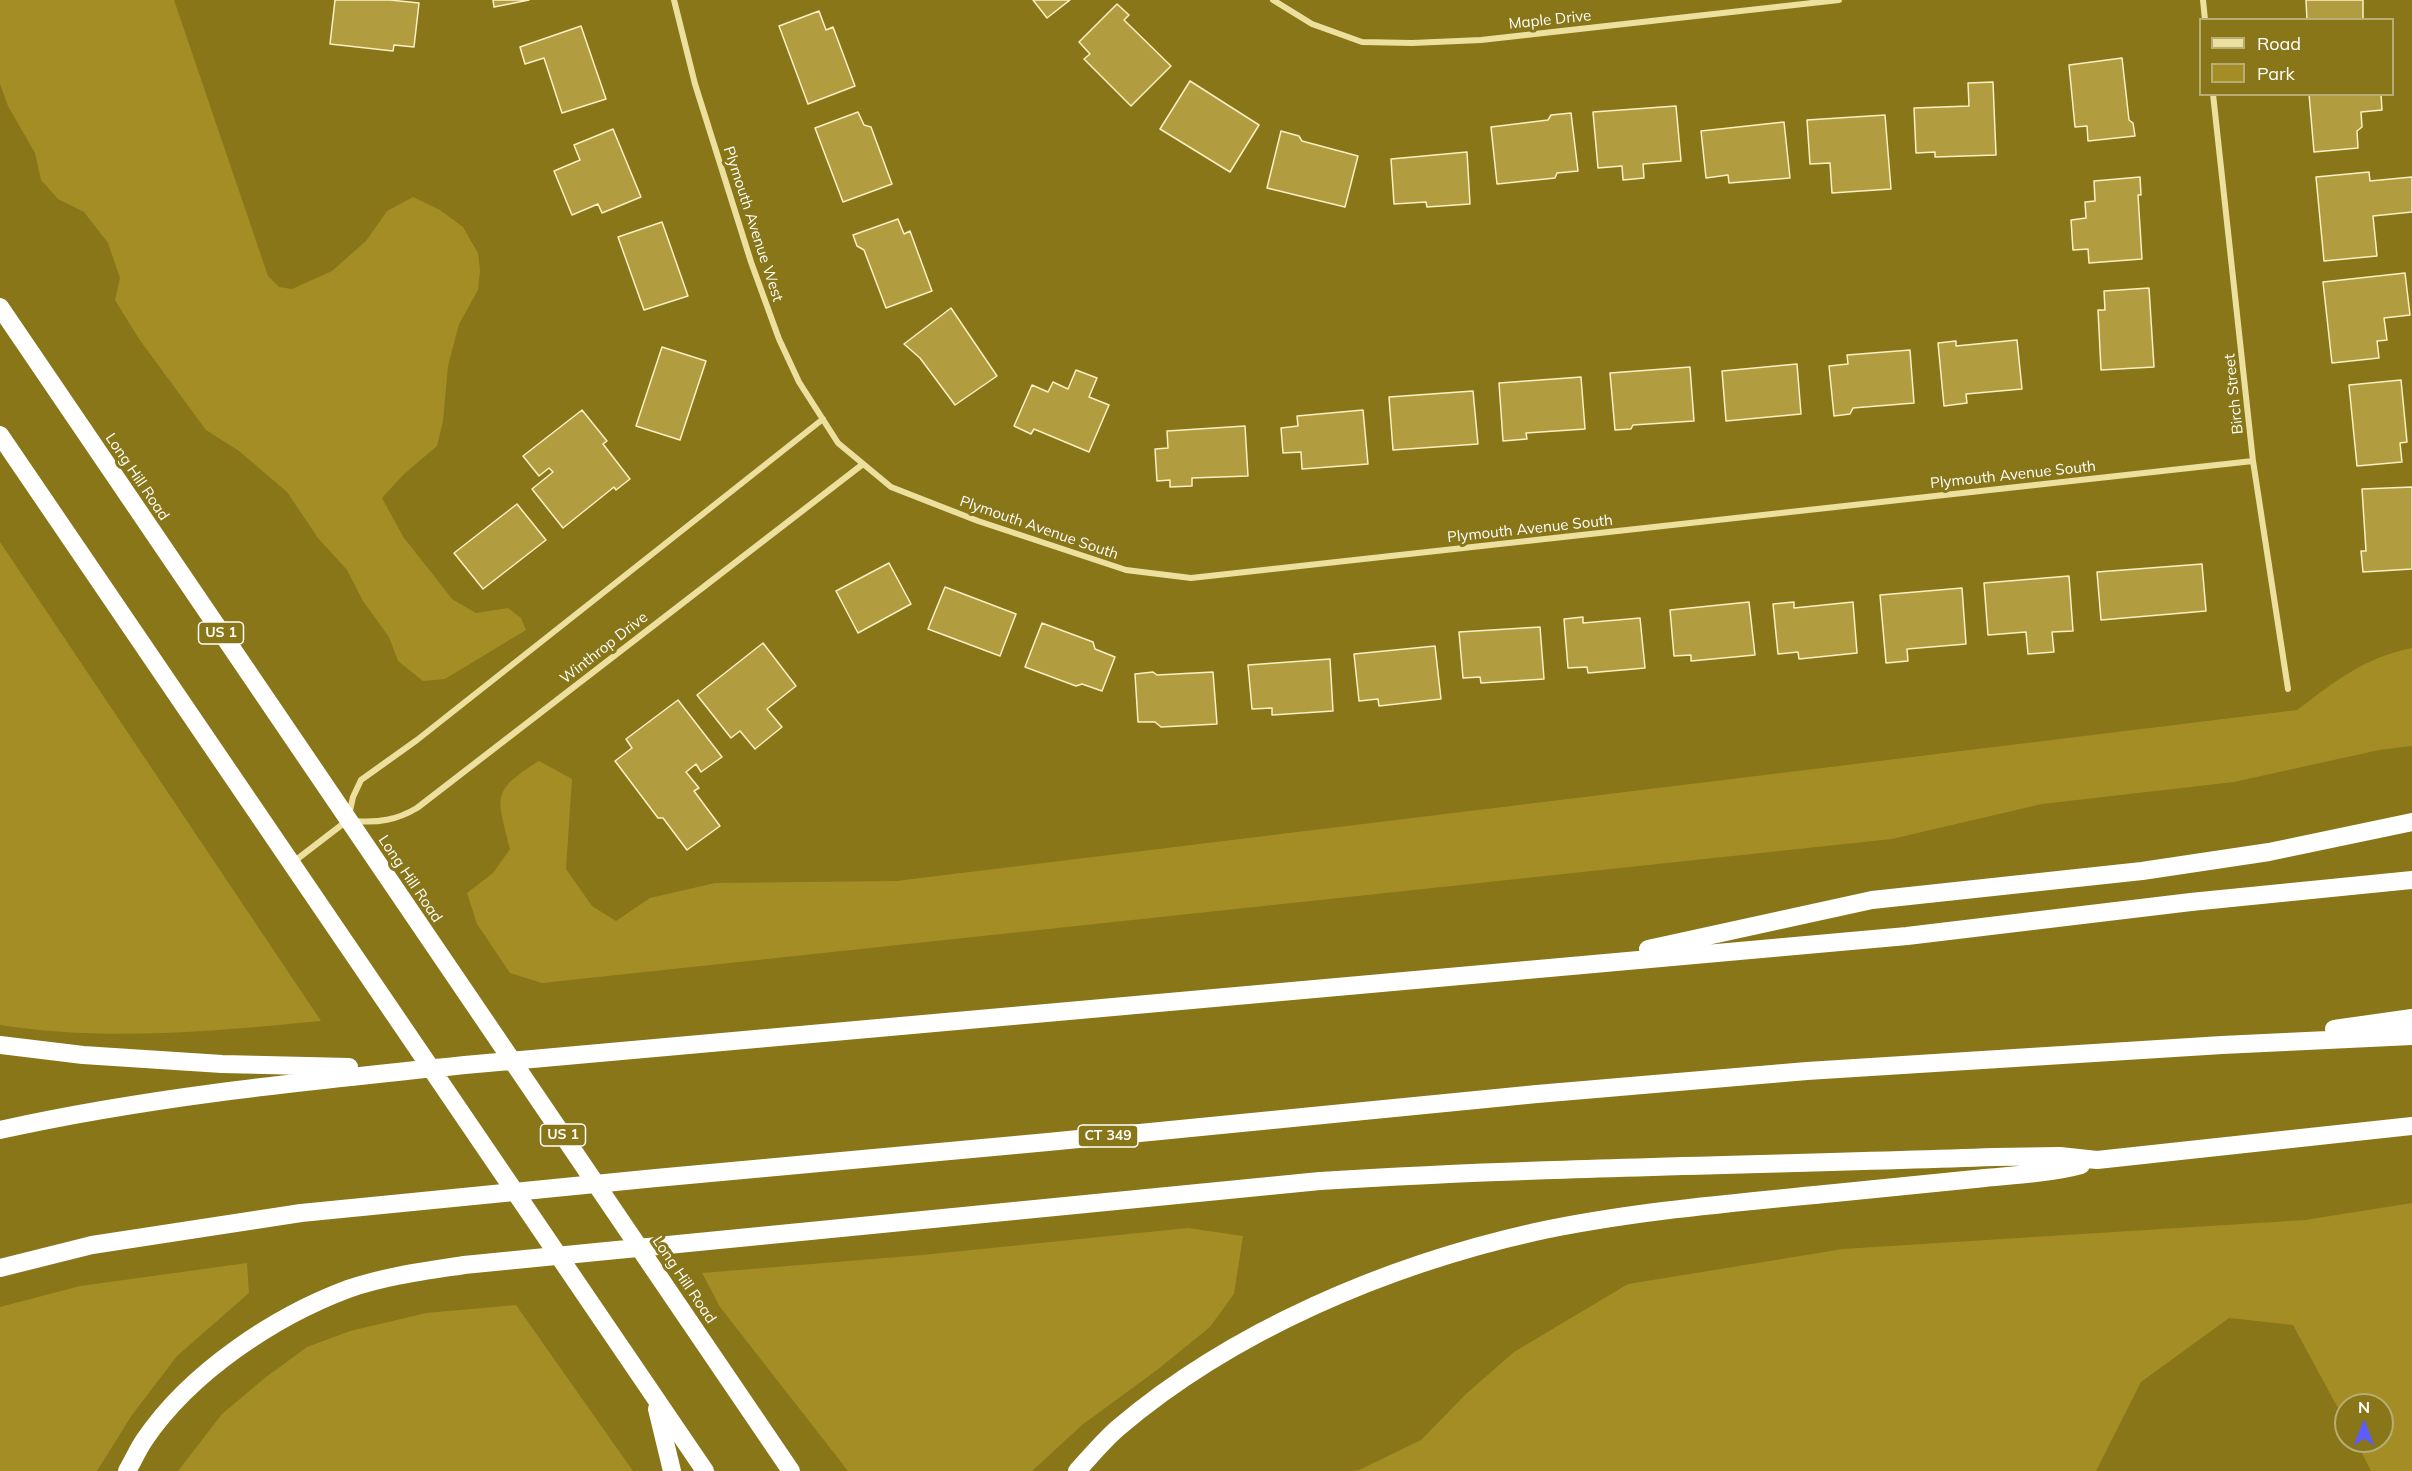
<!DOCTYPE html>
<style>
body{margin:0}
#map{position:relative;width:2412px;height:1471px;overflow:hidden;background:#887618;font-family:Mulish,sans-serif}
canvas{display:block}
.legend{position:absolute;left:2199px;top:18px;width:195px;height:78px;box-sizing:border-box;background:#887618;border:2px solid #b8ad74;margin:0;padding:8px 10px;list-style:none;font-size:18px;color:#fff}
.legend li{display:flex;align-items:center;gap:12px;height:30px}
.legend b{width:30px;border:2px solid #b8ad74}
.north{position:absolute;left:2334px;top:1393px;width:60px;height:60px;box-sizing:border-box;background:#887618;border:2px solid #b8ad74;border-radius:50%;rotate:0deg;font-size:16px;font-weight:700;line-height:24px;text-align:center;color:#fff}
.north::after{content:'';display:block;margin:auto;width:21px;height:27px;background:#5b5dff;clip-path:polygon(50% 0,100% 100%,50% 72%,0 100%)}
</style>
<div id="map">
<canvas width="2412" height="1471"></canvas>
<ul class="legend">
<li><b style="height:8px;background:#ede09f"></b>Road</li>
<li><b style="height:16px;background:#a38d24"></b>Park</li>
</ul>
<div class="north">N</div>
</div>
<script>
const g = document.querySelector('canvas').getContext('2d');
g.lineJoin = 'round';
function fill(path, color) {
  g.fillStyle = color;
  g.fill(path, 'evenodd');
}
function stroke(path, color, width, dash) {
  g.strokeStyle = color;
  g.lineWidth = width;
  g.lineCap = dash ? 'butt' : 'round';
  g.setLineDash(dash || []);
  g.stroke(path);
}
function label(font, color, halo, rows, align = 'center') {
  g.font = font + ' Mulish,sans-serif';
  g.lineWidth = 6;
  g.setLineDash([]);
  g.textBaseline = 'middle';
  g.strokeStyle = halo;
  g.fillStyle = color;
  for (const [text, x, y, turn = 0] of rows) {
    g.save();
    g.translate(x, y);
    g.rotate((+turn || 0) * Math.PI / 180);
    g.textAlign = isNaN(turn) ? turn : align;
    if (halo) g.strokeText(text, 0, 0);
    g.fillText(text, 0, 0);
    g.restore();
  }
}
fill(new Path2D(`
 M 0,0 L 174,0 L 268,276 L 279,287 L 292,289 L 332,271 L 366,241 L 387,211 L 413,197 L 440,210 L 463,227 L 478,253 L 480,271 L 478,290 L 459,324 L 448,366 L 443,421 L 437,446 L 404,474 L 382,498 L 404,538 L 431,572 L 452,599 L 476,613 L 508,608 L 521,618 L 526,630 L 445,679 L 423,681 L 398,661 L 389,637 L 363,601 L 347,570 L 318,538 L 287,492 L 239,451 L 206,430 L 139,339 L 115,300 L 120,278 L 108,243 L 84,212 L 58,199 L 41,180 L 35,153 L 8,106 L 0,84 Z
 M 0,542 L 309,1003 L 321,1021 C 215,1031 106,1042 0,1025 Z
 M 2412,648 L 2412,746 L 2379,750 L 2234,782 L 2042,804 L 1892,839 L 542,983 L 510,973 L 477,924 L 467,893 L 493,873 L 510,849 C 498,797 489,792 539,761 L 572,779 L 566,869 L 592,906 L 616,921 L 650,898 L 715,883 L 896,881 L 2297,710 C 2336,681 2363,658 2412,648 Z
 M 2412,1203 L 2412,1471 L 2371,1471 L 2356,1441 L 2382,1441 L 2382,1405 L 2346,1405 L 2346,1423 L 2293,1325 L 2229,1318 L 2141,1382 L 2096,1471 L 1352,1471 L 1359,1470 L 1421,1440 L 1467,1393 L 1514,1352 L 1628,1284 L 1843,1249 L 2305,1220 Z
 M 1188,1228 L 1243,1236 L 1234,1294 L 1210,1327 L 1157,1370 L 1082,1425 L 1032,1471 L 848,1471 L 720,1307 L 702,1273 L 922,1255 Z
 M 247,1263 L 249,1293 L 177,1356 L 132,1415 L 97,1471 L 0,1471 L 0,1307 L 80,1286 Z
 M 516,1305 L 633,1471 L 178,1471 L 222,1414 L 266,1377 L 307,1347 L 350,1331 L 426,1313 Z`), '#a38d24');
const building = new Path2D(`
 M 335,0 L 390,0 L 419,3 L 414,47 L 394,45 L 393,51 L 330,44 Z
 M 493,0 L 529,0 L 494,7 Z
 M 1033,0 L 1070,0 L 1047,18 Z
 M 2306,0 L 2363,0 L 2363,20 L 2307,20 Z
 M 1117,4 L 1129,15 L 1124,20 L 1171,66 L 1131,106 L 1084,59 L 1090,54 L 1079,42 Z
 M 819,11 L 826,30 L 833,27 L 855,86 L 808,104 L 779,26 Z
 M 581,26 L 606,99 L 562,113 L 544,58 L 525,64 L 520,47 Z
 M 2122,58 L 2129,120 L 2133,123 L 2135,136 L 2088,141 L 2087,126 L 2075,127 L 2069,65 Z
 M 1190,81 L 1259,125 L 1230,172 L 1160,129 Z
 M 1993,82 L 1996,155 L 1935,157 L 1935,152 L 1916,153 L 1914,108 L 1969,106 L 1968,83 Z
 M 2309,94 L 2381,94 L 2382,110 L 2361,112 L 2362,127 L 2357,131 L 2358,148 L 2314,152 Z
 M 1676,106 L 1681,161 L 1643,164 L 1644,178 L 1623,180 L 1622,166 L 1598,168 L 1593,112 Z
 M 858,112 L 864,125 L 871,127 L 892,184 L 843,202 L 815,128 Z
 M 1571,113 L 1578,171 L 1557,173 L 1555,178 L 1497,184 L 1491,127 L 1548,120 L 1551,115 Z
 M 1885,115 L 1891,189 L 1832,193 L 1830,163 L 1810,164 L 1807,120 Z
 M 1784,122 L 1790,178 L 1729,183 L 1728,175 L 1706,178 L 1701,131 Z
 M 613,129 L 641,197 L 602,213 L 598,204 L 572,215 L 554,171 L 580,160 L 574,145 Z
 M 1281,131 L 1299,136 L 1302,141 L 1358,156 L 1345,207 L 1267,188 Z
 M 1467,152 L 1470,204 L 1427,207 L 1426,202 L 1394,204 L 1391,159 Z
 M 2369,172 L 2370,181 L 2412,177 L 2412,212 L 2373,216 L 2377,256 L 2324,261 L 2316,177 Z
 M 2140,177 L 2141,195 L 2138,195 L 2142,259 L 2089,263 L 2088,249 L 2073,250 L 2071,220 L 2086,218 L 2085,202 L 2095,201 L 2094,181 Z
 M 898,219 L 904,234 L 910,231 L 932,291 L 886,308 L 864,250 L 857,246 L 853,235 Z
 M 662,222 L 688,296 L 644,310 L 618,237 Z
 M 2405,273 L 2410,315 L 2384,318 L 2387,340 L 2377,341 L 2379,358 L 2332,363 L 2323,282 Z
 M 2149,288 L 2154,367 L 2101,370 L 2098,310 L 2105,310 L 2104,291 Z
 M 951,308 L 997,376 L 955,405 L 920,358 L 904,344 Z
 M 2017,340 L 2022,389 L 1966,394 L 1967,403 L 1944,406 L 1938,343 L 1956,341 L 1956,346 Z
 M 662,347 L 706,361 L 680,440 L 636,426 Z
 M 1910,350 L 1914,403 L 1853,408 L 1850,414 L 1834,416 L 1829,366 L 1848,364 L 1847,355 Z
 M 1797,364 L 1801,414 L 1726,421 L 1722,371 Z
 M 1690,367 L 1694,421 L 1633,425 L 1631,429 L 1615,430 L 1610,373 Z
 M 1076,370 L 1097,378 L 1089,397 L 1109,405 L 1089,452 L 1034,429 L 1031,434 L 1014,426 L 1032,385 L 1048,392 L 1053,382 L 1068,389 Z
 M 1581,377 L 1585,429 L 1526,433 L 1527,439 L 1503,441 L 1499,383 Z
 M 2401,380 L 2407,442 L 2400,443 L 2402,462 L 2357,466 L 2349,385 Z
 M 1473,391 L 1478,444 L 1393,450 L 1389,397 Z
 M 582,410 L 607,441 L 603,444 L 630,479 L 616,490 L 614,487 L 563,528 L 532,489 L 553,472 L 549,468 L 539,476 L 523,456 Z
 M 1363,410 L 1368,464 L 1302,469 L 1301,452 L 1283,453 L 1281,428 L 1298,426 L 1297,416 Z
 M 1245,426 L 1248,476 L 1192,478 L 1192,486 L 1170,487 L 1170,480 L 1157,481 L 1155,449 L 1168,448 L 1167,431 Z
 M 2412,487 L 2412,569 L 2363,572 L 2361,551 L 2366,551 L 2362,489 Z
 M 517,504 L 546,540 L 483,589 L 454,553 Z
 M 889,563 L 911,604 L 858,633 L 836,591 Z
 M 2202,564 L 2206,611 L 2101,620 L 2097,572 Z
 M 2069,576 L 2073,631 L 2052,632 L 2054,652 L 2028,654 L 2026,632 L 1988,635 L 1984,583 Z
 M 945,587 L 1016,614 L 1000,656 L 928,629 Z
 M 1962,588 L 1966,644 L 1907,649 L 1908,661 L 1886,663 L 1880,595 Z
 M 1749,602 L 1755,655 L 1691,661 L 1691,655 L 1674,656 L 1670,610 Z
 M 1794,602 L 1794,608 L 1853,602 L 1857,653 L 1799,659 L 1798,652 L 1778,654 L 1773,604 Z
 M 1583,617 L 1583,623 L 1640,618 L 1645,668 L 1588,673 L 1587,667 L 1568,668 L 1564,619 Z
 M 1042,623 L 1093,642 L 1095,649 L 1115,657 L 1102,691 L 1082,684 L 1076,686 L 1025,667 Z
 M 1540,627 L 1544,679 L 1481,683 L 1480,677 L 1463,678 L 1459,632 Z
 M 763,643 L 796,686 L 767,709 L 782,727 L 755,749 L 740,731 L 731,738 L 697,695 Z
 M 1435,646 L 1441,699 L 1379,706 L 1378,699 L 1359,701 L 1354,654 Z
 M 1330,659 L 1333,711 L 1272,715 L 1272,708 L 1252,709 L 1248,665 Z
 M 1153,672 L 1157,675 L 1213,672 L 1217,724 L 1161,727 L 1155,722 L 1138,722 L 1135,674 Z
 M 678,700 L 722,757 L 701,772 L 696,764 L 686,772 L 699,788 L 694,791 L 720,826 L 687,850 L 663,818 L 658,818 L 615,761 L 632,748 L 626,739 Z`);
fill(building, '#b19d40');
stroke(building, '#faf0c5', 1.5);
stroke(new Path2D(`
 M 674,0 L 695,84 L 751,262 L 779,339 L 799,382 L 838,443 L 891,487 L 978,521 L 1126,570 L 1191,578 L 2253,461
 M 1273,0 L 1312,24 L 1362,42 L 1412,43 L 1481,40 L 1839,0
 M 2203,0 L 2205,20
 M 2213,94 L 2253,461 L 2288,689
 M 355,821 C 378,823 397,820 417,808 L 863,464
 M 292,863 L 348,820 L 353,797 L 361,780 L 417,740 L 823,419`), '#ede09f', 6);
stroke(new Path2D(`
 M 0,307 L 791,1471
 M 0,435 L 705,1471
 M 1648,949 L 1872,900 L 2142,871 L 2269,852 L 2412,822
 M 2334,1029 L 2412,1018
 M 0,1045 L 83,1055 L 222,1064 L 349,1067
 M 0,1130 C 153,1096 310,1081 465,1065 L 1907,936 L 2191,902 L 2412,880
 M 0,1268 L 92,1245 L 301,1213 L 656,1178 L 1048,1142 L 1537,1094 L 1807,1071 L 2222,1045 L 2412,1036
 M 657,1409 L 672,1471
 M 127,1471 C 133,1461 138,1449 145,1439 C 190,1373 273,1317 348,1289 C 385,1276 425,1271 464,1265 L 1320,1181 C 1544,1167 1769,1165 1994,1157 L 2060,1156 L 2097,1160 L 2412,1126
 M 1077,1471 C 1090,1457 1103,1441 1118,1428 C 1233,1330 1388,1265 1535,1232 C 1633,1211 1735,1203 1835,1193 C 1885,1188 1935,1183 1985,1178 C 2017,1175 2051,1173 2081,1165`), '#fff', 18);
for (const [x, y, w] of [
 [221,633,45],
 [563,1135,45],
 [1108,1136,60]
]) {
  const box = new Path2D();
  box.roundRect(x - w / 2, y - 11, w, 22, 4.5);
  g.fillStyle = '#887618';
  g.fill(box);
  stroke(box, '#fff', 1.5);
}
label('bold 14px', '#fff', null, [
 ["US 1",221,633],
 ["US 1",563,1135],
 ["CT 349",1108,1136]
]);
label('15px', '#fff', '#887618', [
 ["Maple Drive",1550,20,-6],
 ["Plymouth Avenue West",753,224,72],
 ["Birch Street",2234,394,-96],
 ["Plymouth Avenue South",2013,475,-6],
 ["Long Hill Road",137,477,56],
 ["Plymouth Avenue South",1039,528,19],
 ["Plymouth Avenue South",1530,529,-6],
 ["Winthrop Drive",604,648,-38],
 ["Long Hill Road",410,879,56],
 ["Long Hill Road",684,1280,56]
]);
</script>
